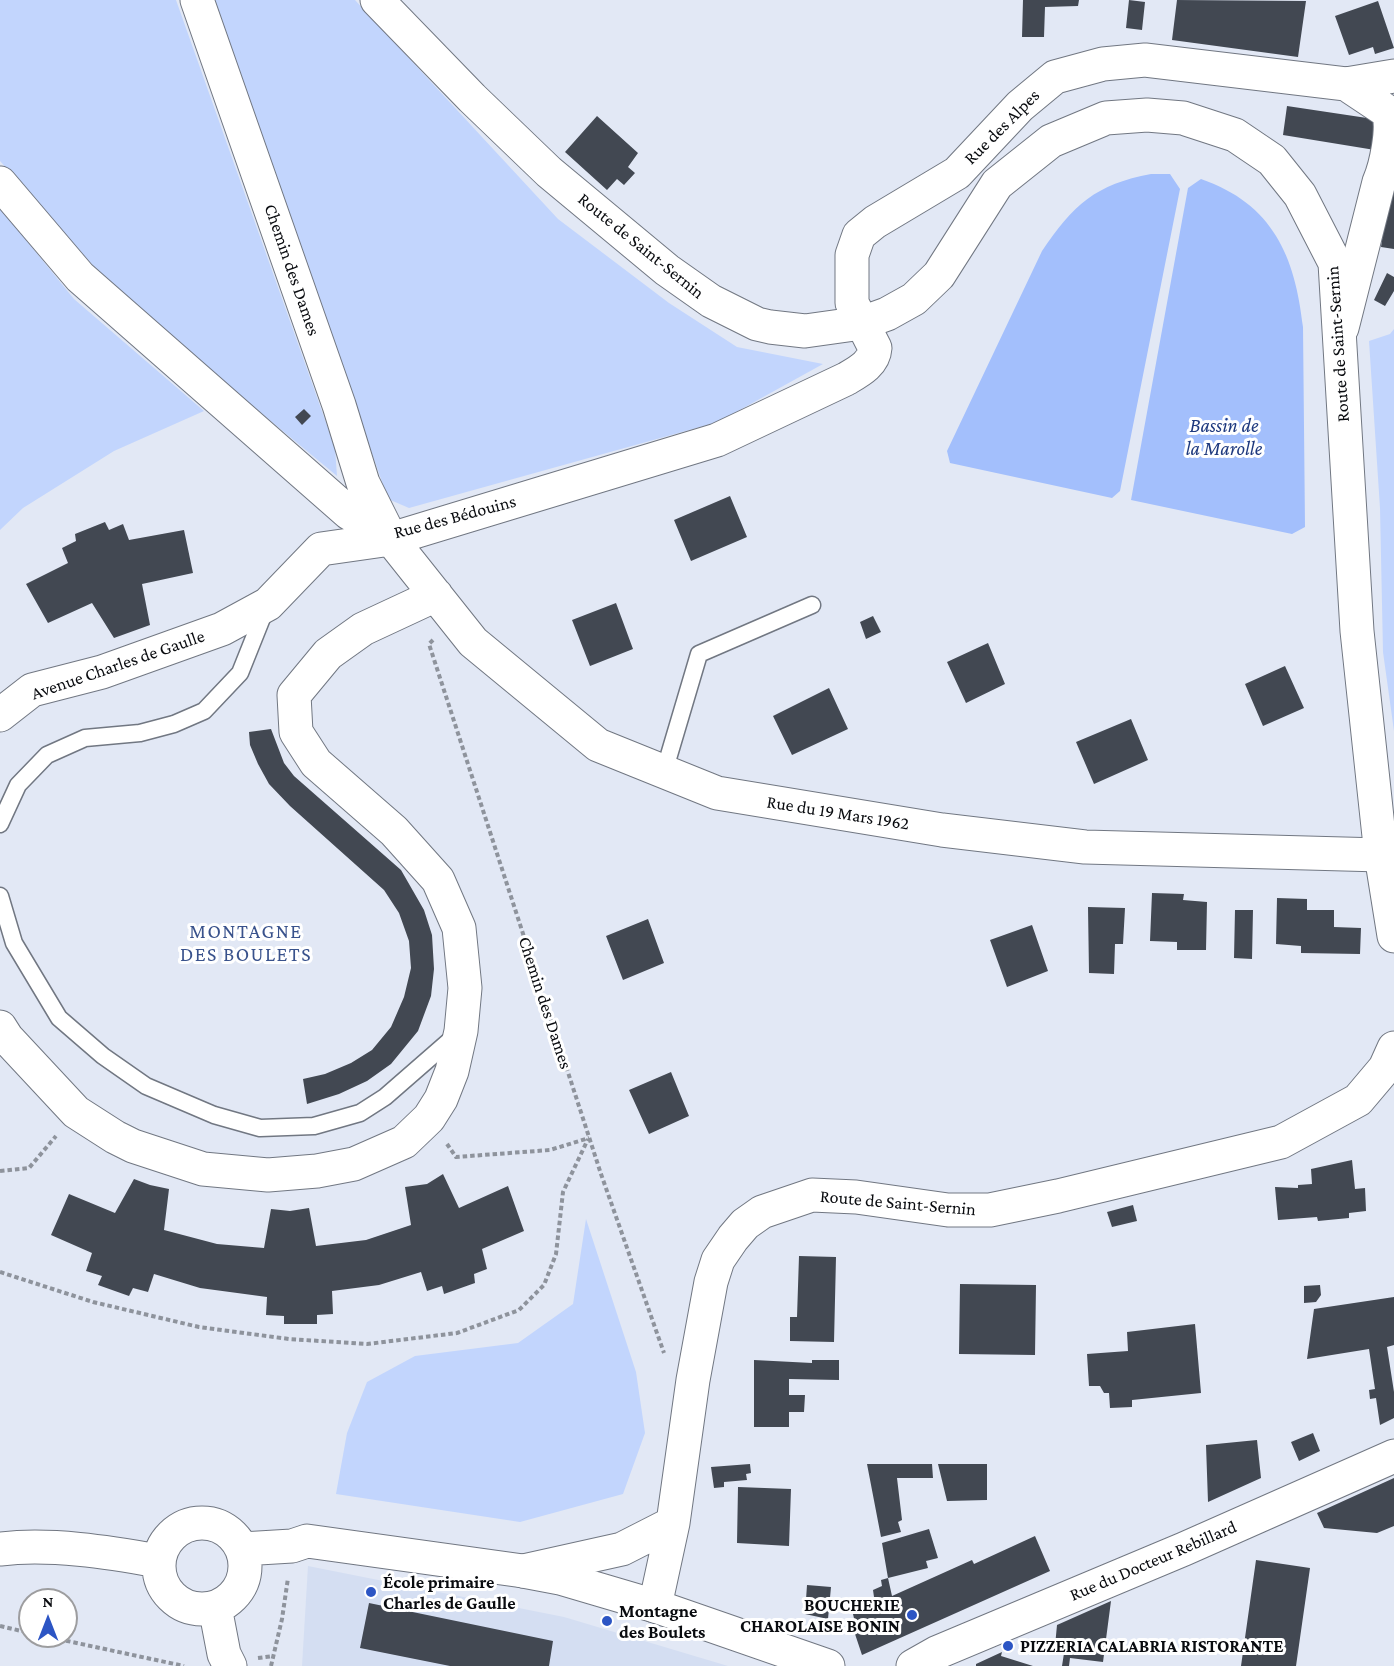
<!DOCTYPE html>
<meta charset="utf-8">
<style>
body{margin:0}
#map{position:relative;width:1394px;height:1666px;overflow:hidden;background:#e2e8f5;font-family:"Crimson Pro",serif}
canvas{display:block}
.north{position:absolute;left:18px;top:1588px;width:60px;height:60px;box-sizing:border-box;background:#fff;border:2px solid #9d9d9f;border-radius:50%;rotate:0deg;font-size:16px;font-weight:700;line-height:24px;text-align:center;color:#090b0f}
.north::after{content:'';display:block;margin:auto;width:21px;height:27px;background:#2c55c4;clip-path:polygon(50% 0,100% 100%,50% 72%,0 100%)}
</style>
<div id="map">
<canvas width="1394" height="1666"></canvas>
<div class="north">N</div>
</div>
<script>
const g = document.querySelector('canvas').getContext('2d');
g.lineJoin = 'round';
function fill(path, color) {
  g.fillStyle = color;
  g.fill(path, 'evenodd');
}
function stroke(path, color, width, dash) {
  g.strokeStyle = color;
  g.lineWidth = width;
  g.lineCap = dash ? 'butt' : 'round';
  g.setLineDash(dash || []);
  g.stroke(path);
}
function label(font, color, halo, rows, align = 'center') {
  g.font = font + ' "Crimson Pro",serif';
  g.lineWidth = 6;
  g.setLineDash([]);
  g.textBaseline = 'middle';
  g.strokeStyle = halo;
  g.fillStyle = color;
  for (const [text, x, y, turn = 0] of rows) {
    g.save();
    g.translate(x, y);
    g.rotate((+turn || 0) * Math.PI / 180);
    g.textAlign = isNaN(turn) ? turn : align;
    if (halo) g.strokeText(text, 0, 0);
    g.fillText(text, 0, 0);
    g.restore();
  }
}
fill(new Path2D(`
 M 308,1566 L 564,1617 L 728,1666 L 302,1666 Z`), '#d4def2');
fill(new Path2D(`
 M 0,0 L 176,0 L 335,448 L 337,476 L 120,296 L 0,161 Z
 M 213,0 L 355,0 L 558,219 L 669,303 L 737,347 L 823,364 L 718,422 L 409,508 L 388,499 Z
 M 0,208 L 74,299 L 204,411 L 114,451 L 23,508 L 0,530 Z
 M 1394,329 L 1394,731 L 1383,652 L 1380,508 L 1369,341 L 1390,334 Z
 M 586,1219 L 636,1372 L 645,1433 L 623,1494 L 520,1522 L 336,1494 L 347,1433 L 367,1382 L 415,1356 L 518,1343 L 573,1304 Z`), '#c2d5fd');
fill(new Path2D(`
 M 1151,174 L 1170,174 L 1180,189 L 1120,491 L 1112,498 L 950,463 L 947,451 L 1042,251 C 1073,205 1096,184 1151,174 Z
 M 1201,179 C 1273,204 1295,256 1303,327 L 1305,527 L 1292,534 L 1131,500 L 1188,188 Z`), '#a3bffc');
fill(new Path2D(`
 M 1023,0 L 1079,0 L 1078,6 L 1045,7 L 1044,37 L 1022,37 Z
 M 1129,0 L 1145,2 L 1142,30 L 1126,28 Z
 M 1177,0 L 1306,1 L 1298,57 L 1172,40 Z
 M 1378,1 L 1394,48 L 1375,54 L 1373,47 L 1349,55 L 1335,16 Z
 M 1287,106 L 1387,121 L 1381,151 L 1283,135 Z
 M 597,116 L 638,153 L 628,167 L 635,173 L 624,185 L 617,179 L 607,190 L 565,152 Z
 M 1389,187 L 1394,187 L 1394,249 L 1381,247 Z
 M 1387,273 L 1394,277 L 1394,291 L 1385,306 L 1374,300 Z
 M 304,409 L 311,416 L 302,425 L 295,417 Z
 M 730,496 L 747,537 L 691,561 L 674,520 Z
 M 105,522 L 109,530 L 123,524 L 129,540 L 184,530 L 193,573 L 142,584 L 150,625 L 114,638 L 92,603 L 48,623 L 26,584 L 68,563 L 62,548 L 76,541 L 75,534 Z
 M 616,603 L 633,649 L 590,666 L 572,620 Z
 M 873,616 L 881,632 L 866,639 L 860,622 Z
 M 988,643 L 1005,684 L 966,703 L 947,662 Z
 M 1285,666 L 1304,708 L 1263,726 L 1245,684 Z
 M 829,688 L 848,729 L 792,755 L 773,716 Z
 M 1131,719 L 1148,760 L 1094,784 L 1076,742 Z
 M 271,729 L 284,763 L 294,776 L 401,870 L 424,910 L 432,935 L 434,969 L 431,996 L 418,1031 L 391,1064 L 367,1081 L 339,1094 L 307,1104 L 303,1079 L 325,1074 L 351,1063 L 372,1050 L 391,1027 L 404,997 L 411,968 L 409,941 L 399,913 L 384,890 L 290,806 L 269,784 L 258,764 L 250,745 L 249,732 Z
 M 1152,893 L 1184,894 L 1183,900 L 1207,902 L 1206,950 L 1177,950 L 1177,942 L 1150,941 Z
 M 1277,898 L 1307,899 L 1307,910 L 1334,910 L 1334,927 L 1361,928 L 1360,954 L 1301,953 L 1301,946 L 1276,944 Z
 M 1088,907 L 1125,908 L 1123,944 L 1115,944 L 1114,974 L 1089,973 Z
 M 1235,910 L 1253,910 L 1252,959 L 1234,958 Z
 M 648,919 L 664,963 L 623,980 L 606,936 Z
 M 1032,925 L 1048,971 L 1007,987 L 990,940 Z
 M 671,1072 L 689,1116 L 649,1134 L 629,1090 Z
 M 1352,1160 L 1355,1189 L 1365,1188 L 1366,1211 L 1349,1213 L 1349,1218 L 1318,1221 L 1317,1217 L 1278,1220 L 1275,1187 L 1298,1188 L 1298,1185 L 1312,1184 L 1311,1169 Z
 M 443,1174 L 459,1208 L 508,1186 L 524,1231 L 482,1249 L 487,1269 L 474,1274 L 475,1283 L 444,1294 L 442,1286 L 427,1291 L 421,1272 L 379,1285 L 332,1291 L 333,1314 L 317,1315 L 317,1324 L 284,1324 L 284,1316 L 266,1315 L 267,1297 L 200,1288 L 154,1274 L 148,1292 L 133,1288 L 129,1296 L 98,1285 L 102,1276 L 86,1271 L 92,1253 L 51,1235 L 69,1194 L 115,1213 L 134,1179 L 150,1185 L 169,1189 L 164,1230 L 217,1244 L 264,1248 L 271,1209 L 290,1211 L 309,1208 L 316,1246 L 366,1240 L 411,1225 L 405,1187 L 427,1184 Z
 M 1133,1205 L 1137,1221 L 1112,1227 L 1107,1212 Z
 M 799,1256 L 836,1257 L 834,1342 L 790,1341 L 790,1317 L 797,1317 Z
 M 960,1284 L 1036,1285 L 1035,1355 L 959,1354 Z
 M 1320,1285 L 1321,1295 L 1316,1302 L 1304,1303 L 1304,1286 Z
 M 1394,1297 L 1394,1345 L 1387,1347 L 1394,1392 L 1394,1418 L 1380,1425 L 1376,1398 L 1370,1399 L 1369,1390 L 1375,1389 L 1369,1349 L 1307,1359 L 1314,1309 Z
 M 1195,1324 L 1201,1393 L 1132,1400 L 1132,1407 L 1110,1408 L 1109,1393 L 1104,1393 L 1100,1386 L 1089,1386 L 1087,1354 L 1128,1351 L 1127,1332 Z
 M 754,1360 L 812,1363 L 812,1360 L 839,1360 L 839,1380 L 789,1379 L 789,1395 L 805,1395 L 804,1412 L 789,1412 L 789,1427 L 754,1427 Z
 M 1313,1433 L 1320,1451 L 1299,1461 L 1291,1442 Z
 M 1257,1440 L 1261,1478 L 1208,1502 L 1206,1445 Z
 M 750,1464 L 751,1473 L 746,1474 L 747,1480 L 724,1482 L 724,1487 L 714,1488 L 711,1467 Z
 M 867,1464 L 932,1464 L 933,1478 L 897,1478 L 902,1520 L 898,1522 L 901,1532 L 881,1537 Z
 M 938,1464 L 987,1464 L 987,1500 L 947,1501 Z
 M 1394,1478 L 1394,1526 L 1377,1533 L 1324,1528 L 1317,1513 Z
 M 738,1487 L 791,1489 L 789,1546 L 737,1543 Z
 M 929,1529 L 938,1558 L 926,1561 L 928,1568 L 888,1578 L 882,1543 Z
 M 1035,1536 L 1050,1571 L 862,1655 L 853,1628 L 856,1627 L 853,1614 L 876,1611 L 873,1590 L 882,1586 L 881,1580 L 888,1578 L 892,1596 L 972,1560 L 974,1564 Z
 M 1256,1560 L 1310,1568 L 1296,1666 L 1241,1666 Z
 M 807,1585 L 831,1587 L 828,1619 L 805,1614 Z
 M 1111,1601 L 1103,1662 L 1070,1658 L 1069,1666 L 1062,1666 L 1065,1647 L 1055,1646 L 1057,1625 Z
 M 369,1603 L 553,1641 L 549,1666 L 450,1666 L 360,1648 Z
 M 1002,1652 L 1001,1656 L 1033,1666 L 976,1666 L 976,1664 Z`), '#424852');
const service = new Path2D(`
 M 664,772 L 699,654 L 812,605
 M 0,824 L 18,785 L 47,755 L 85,738 L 140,733 L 174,724 L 204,711 L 240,673 L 266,608
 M 0,896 L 14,943 L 59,1018 L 103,1056 L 146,1086 L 214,1115 L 260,1128 L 314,1126 L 360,1113 L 385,1097 L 455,1036`);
const minor = new Path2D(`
 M 197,0 L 339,405 L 363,483 L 391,539 L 473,642 L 598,745 L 717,793 L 942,830 L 1085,847 L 1381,855
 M 0,183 L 80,277 L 349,513 L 391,539
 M 1342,328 L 1379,182 C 1386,166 1394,128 1388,112 L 1346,84
 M 0,715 L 32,690 L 102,672 L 222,629 L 268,604 L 321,549 L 391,539 L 717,440 L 846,379 C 858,372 874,364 875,348 L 852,303 L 852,255 L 859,235 L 875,222 L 957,173 L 1020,106 L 1055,77 L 1103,64 L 1145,60 L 1346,84 L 1394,76
 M 0,1027 L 7,1038 L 76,1112 L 115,1137 L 133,1146 L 203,1169 L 268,1175 L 317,1171 L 354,1164 L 404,1142 L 429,1118 L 441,1099 L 452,1071 L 461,1031 L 465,988 L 459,928 L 438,880 L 394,831 L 316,763 L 296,732 L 294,695 L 328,654 L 363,629 L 436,595`);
const tertiary = new Path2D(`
 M 377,0 L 472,98 L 549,172 L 667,270 L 711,301 L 757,324 L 770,327 L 805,331 L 862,323 L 887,314 L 914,299 L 939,275 L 997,184 L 1051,141 L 1106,118 L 1147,115 L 1183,118 L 1235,135 L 1272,160 L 1300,195 L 1335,263 L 1357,631 L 1381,855 L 1394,936
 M 523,1571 L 622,1549 L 673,1523
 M 655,1606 L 673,1523 L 693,1380 L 711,1282 L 718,1260 L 733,1238 L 745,1224 L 762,1212 L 812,1195 L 856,1197 L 948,1210 L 990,1210 L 1058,1196 L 1281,1142 L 1358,1100 L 1385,1068 L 1394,1048`);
const secondary = new Path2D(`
 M159 1566a43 43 0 1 1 86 0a43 43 0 1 1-86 0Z
 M 0,1549 C 50,1543 108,1552 158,1561
 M 242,1549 L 292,1546 L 307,1541 L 523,1571 L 560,1578 L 655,1606 L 828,1666
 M 215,1607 L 224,1654 L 230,1666
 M 913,1666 L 936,1653 L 1184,1549 L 1394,1456`);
stroke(service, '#717782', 19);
stroke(minor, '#717782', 35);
stroke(tertiary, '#717782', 35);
stroke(secondary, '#717782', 35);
stroke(new Path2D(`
 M 433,640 L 429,644 L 601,1174 L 664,1353
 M 447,1144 L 456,1157 L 550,1150 L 589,1138
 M 0,1171 L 29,1168 L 56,1136
 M 0,1272 L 93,1302 L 199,1327 L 289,1339 L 367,1344 L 457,1333 L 519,1310 L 544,1285 L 556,1254 L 563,1192 L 588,1139
 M 0,1626 L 30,1633
 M 44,1636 L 184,1666
 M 258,1658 L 273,1656
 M 271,1666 L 282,1619 L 288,1578`), '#8e939c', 4, [4.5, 3]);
stroke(service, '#fff', 16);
stroke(minor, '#fff', 33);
stroke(tertiary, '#fff', 33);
stroke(secondary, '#fff', 33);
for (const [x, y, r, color] of [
 [371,1592,6,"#2c55c4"],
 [912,1615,6,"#2c55c4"],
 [607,1621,6,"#2c55c4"],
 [1008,1646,6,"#2c55c4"]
]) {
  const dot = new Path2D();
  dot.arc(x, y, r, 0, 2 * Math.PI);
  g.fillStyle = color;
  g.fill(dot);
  stroke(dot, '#fff', 2);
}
label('18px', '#090b0f', '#fff', [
 ["Rue des Alpes",1002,127,-45],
 ["Route de Saint-Sernin",641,246,39],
 ["Chemin des Dames",292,270,71],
 ["Route de Saint-Sernin",1338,344,-94],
 ["Rue des Bédouins",455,517,-15],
 ["Avenue Charles de Gaulle",118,665,-19],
 ["Rue du 19 Mars 1962",838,813,9],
 ["Chemin des Dames",545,1003,72],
 ["Route de Saint-Sernin",898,1203,5],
 ["Rue du Docteur Rebillard",1153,1561,-23]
]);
label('bold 18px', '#090b0f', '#fff', [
 ["École primaire",383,1582],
 ["Charles de Gaulle",383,1603],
 ["BOUCHERIE",900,1605,"right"],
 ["CHAROLAISE BONIN",900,1626,"right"],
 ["Montagne",619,1611],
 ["des Boulets",619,1632],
 ["PIZZERIA CALABRIA RISTORANTE",1020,1646]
], 'left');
label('italic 20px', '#1e397e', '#fff', [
 ["Bassin de",1224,426],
 ["la Marolle",1224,449]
]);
g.letterSpacing = '1.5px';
label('20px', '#39528c', '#fff', [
 ["MONTAGNE",246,932],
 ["DES BOULETS",246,955]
]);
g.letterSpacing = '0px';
</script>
